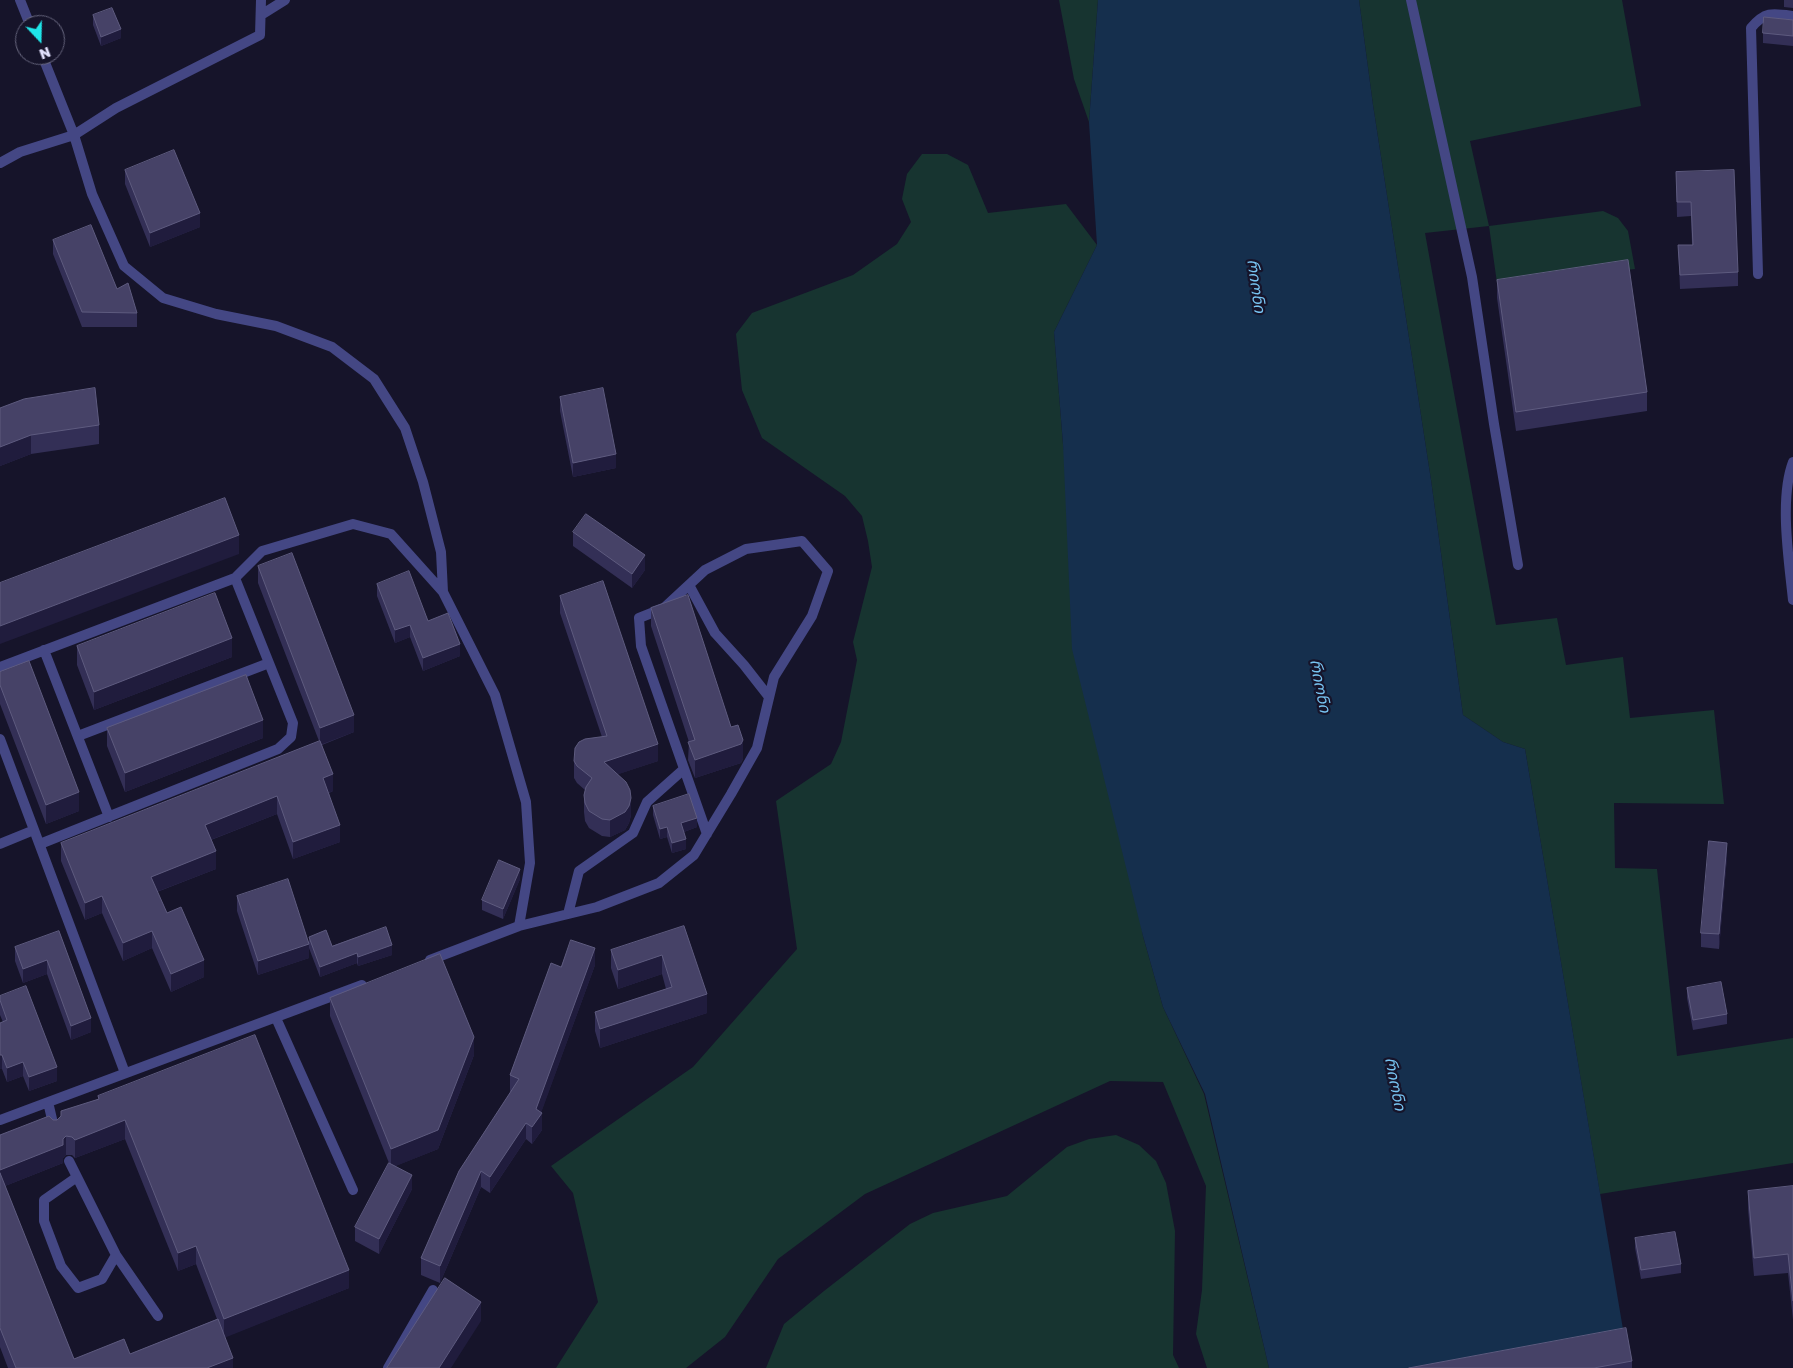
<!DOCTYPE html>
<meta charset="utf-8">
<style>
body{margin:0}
#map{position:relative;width:1793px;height:1368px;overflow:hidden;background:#16142a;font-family:"Golos Text",sans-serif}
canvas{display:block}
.north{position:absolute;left:15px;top:15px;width:50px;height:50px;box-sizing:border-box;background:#16142a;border:1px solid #67667e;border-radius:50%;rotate:159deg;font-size:14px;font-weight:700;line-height:20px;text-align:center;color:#e1e0fc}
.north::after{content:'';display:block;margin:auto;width:18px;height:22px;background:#1fe6e9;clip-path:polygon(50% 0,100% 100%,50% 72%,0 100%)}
</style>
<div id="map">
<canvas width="1793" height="1368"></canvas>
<div class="north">N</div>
</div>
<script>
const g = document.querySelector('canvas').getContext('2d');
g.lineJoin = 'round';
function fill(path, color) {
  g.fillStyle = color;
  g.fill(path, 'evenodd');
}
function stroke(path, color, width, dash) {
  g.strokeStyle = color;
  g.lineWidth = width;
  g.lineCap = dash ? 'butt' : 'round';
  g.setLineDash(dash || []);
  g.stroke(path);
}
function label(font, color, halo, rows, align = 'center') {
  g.font = font + ' "Golos Text","Noto Sans Georgian",sans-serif';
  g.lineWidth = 4.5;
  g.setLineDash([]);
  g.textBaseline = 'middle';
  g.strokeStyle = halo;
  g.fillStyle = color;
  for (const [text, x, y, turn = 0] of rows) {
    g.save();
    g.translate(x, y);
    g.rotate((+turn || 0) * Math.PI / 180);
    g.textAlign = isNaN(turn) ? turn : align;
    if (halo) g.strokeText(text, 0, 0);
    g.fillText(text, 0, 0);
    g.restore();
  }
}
fill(new Path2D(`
 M 1059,0 L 1098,0 L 1089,122 L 1074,79 Z
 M 1359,0 L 1622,0 L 1641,106 L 1470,141 L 1489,226 L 1603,211 L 1618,218 L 1628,231 L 1635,269 L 1497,283 L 1489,226 L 1425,233 L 1496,625 L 1557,618 L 1566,665 L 1623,657 L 1630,718 L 1714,710 L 1724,804 L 1614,803 L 1615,868 L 1657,869 L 1677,1056 L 1793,1038 L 1793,1163 L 1600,1194 L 1525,749 L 1503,742 L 1463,715 L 1431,480 L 1373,105 Z
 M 922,154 L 947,154 L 968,165 L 988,213 L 1066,204 L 1097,245 L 1054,332 L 1063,444 L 1143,936 L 1163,1007 L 1204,1094 L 1269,1368 L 1207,1368 L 1196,1334 L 1202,1290 L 1206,1186 L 1163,1082 L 1110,1081 L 865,1194 L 778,1259 L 725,1337 L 686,1368 L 556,1368 L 598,1302 L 573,1193 L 551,1166 L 693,1067 L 797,949 L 776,801 L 831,764 L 841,742 L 857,660 L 853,642 L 872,567 L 868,541 L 862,516 L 845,496 L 762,438 L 742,390 L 736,334 L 752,313 L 853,275 L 897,244 L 911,222 L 902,199 L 907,174 Z
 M 1116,1135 L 1139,1145 L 1156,1161 L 1166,1183 L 1175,1231 L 1173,1355 L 1179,1368 L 766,1368 L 784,1324 L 824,1291 L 910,1224 L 933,1213 L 1007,1196 L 1067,1147 L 1089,1139 Z`), '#173430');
fill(new Path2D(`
 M 1098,0 L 1359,0 L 1373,105 L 1431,480 L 1463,715 L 1503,742 L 1525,749 L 1626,1347 L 1513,1368 L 1269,1368 L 1205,1094 L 1163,1007 L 1143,936 L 1072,649 L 1063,444 L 1054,332 L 1097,245 L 1089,122 Z`), '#152f4d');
stroke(new Path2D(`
 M 20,0 L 30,25
 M 1411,0 L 1472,277 L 1494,424 L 1518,565
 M 261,15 L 285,0
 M 42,55 L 74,135 L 92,194 L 124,266 L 163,298 L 216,314 L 276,326 L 332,347 L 374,379 L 405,428 L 423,482 L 441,552 L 443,592
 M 0,163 L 20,152 L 74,135 L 116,108 L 260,35 L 261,0
 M 1758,274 L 1751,28 C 1765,11 1773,13 1793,16
 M 235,578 L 262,551 L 353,524 L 391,534 L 443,592 L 495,695 L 526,802 L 530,863 L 519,926
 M 689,585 L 715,633 L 744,665 L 769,697
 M 44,650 L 109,817
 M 0,667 L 235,578 L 293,723 L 291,737 L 278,749 L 40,844
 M 78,736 L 269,663
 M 0,739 L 125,1073
 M 0,844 L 34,830
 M 568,914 L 579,871 L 633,833 L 647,802 L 684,769
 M 430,960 L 519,926 L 597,907 L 659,883 L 694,855 L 731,794 L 757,748 L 774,677 L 812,616 L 828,571 L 802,541 L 746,549 L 705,570 L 664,608 L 639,618 L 641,646 L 707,834
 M 276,1018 L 353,1190
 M 48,1102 L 55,1132
 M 0,1120 L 362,985
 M 69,1161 L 116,1255 L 158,1316
 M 77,1177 L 44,1200 L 44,1221 L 61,1266 L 78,1288 L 102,1279 L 116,1255
 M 388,1368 L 433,1290`), '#444784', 10);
stroke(new Path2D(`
 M 1793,462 C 1779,499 1789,560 1793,600`), '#444784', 10);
fill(new Path2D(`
 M 1784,0 L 1793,0 L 1793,8 L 1784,7 Z
 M 93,15 L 121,38 L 101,46 L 93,25 Z
 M 1793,20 L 1793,46 L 1763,43 L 1763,33 Z
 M 125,170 L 200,227 L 150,247 L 125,184 Z
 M 1676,172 L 1738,272 L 1738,286 L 1680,289 L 1678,245 L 1692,245 L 1691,216 L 1677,217 Z
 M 53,240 L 117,289 L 137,313 L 137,327 L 82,327 L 53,254 Z
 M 1497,280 L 1647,392 L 1647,411 L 1516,431 L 1497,298 Z
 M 560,397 L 616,468 L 573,477 L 560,411 Z
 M 0,408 L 99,425 L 99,444 L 31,454 L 0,466 Z
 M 573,532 L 645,570 L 632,588 L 573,546 Z
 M 258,566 L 354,732 L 322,745 L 333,791 L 329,793 L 340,842 L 293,859 L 277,814 L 211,840 L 216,869 L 157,892 L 167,913 L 204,977 L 171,992 L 152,948 L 123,961 L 102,913 L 85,920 L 61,861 L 61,843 L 319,741 L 258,583 Z
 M 377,584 L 428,621 L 460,656 L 423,671 L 410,637 L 395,643 L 377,596 Z
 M 560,596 L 658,761 L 618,774 L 631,815 L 629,823 L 625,830 L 610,837 L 602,836 L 589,828 L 585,821 L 584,812 L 584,795 L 585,790 L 577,783 L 574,778 L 574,761 L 602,737 L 560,613 Z
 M 651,608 L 731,727 L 743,759 L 741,763 L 695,778 L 688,760 L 689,742 L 651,626 Z
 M 77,646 L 232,657 L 94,710 L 77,665 Z
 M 0,672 L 79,811 L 46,824 L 0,704 Z
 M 107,728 L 263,738 L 125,792 L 107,746 Z
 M 653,806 L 697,827 L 684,832 L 686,849 L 672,853 L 667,837 L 660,839 L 653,815 Z
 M 1727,857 L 1719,949 L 1701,947 L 1701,933 Z
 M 520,879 L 503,919 L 482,910 L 482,900 Z
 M 237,896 L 309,942 L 309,937 L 332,946 L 392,955 L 358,966 L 357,963 L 320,977 L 309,948 L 309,958 L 258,975 L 237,911 Z
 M 684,926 L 707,1013 L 600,1048 L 595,1031 L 595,1012 L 666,989 L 662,974 L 618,989 L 611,968 L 611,950 Z
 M 59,931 L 91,1032 L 71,1040 L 47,974 L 23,983 L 15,961 L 15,947 Z
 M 595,965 L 541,1112 L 542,1130 L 532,1144 L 526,1139 L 490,1193 L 481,1187 L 440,1283 L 421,1275 L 421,1258 L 511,1092 L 510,1092 L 510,1075 L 561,967 Z
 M 1687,988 L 1727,1014 L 1727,1024 L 1693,1030 L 1687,998 Z
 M 0,996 L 57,1081 L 29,1091 L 23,1076 L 7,1082 L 2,1069 L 0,1069 L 0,1023 L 3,1022 L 0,1015 Z
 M 330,998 L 474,1055 L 438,1149 L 395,1166 L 412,1189 L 379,1254 L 355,1241 L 355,1227 L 389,1163 L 330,1016 Z
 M 98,1096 L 349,1288 L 225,1337 L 233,1368 L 8,1368 L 0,1347 L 0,1135 L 53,1120 L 57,1120 L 98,1099 ZM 125,1139 L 178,1271 L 196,1264 L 217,1319 L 130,1354 L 74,1359 L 5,1186 L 63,1163 L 63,1158 L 66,1155 L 72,1155 L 75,1158 Z
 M 1793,1186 L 1793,1320 L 1788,1273 L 1754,1276 L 1748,1209 L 1748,1191 Z
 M 1635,1238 L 1681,1264 L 1681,1273 L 1641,1279 L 1635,1248 Z
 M 1632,1361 L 1632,1368 L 1409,1368 Z`), '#332f56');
fill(new Path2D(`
 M 121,29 L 121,38 L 101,46 L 101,37 Z
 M 200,213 L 200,227 L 150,247 L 150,233 Z
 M 31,435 L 31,454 L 0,466 L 0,447 Z
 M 616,454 L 616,468 L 573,477 L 573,463 Z
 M 239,535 L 239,554 L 0,644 L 0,626 Z
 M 645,555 L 645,570 L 632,588 L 632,574 Z
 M 410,625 L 410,637 L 395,643 L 395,630 Z
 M 232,638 L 232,657 L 94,710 L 94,692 Z
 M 460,644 L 460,656 L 423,671 L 423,658 Z
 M 354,715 L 354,732 L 320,745 L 320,728 Z
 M 263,720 L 263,738 L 125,792 L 125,773 Z
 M 743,740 L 743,759 L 741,763 L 695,778 L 695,760 Z
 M 658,744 L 658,761 L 604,779 L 604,762 Z
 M 333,774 L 333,791 L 323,795 L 323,778 Z
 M 79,792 L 79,811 L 46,824 L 46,805 Z
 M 277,796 L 277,814 L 205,842 L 205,825 Z
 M 631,798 L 631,815 L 629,823 L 625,830 L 610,837 L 610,820 Z
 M 697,818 L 697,827 L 681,833 L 681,823 Z
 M 340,825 L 340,842 L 293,859 L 293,842 Z
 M 667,827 L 667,837 L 660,839 L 660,829 Z
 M 686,839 L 686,849 L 672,853 L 672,843 Z
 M 1727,843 L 1727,857 L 1719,949 L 1719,934 Z
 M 216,851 L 216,869 L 151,894 L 151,877 Z
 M 520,869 L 520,879 L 503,919 L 503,909 Z
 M 102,896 L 102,913 L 85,920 L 85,903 Z
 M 152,931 L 152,948 L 123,961 L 123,943 Z
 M 309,944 L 309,958 L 258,975 L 258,961 Z
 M 392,945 L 392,955 L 358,966 L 358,957 Z
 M 595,948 L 595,965 L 540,1116 L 542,1113 L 542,1130 L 532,1144 L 532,1127 L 536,1109 Z
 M 357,953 L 357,963 L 320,977 L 320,967 Z
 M 662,955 L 662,974 L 618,989 L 618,970 Z
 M 47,960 L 47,974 L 23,983 L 23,969 Z
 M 204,960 L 204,977 L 171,992 L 171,974 Z
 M 707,994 L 707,1013 L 600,1048 L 600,1029 Z
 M 91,1018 L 91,1032 L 71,1040 L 71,1026 Z
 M 474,1037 L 474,1055 L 438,1149 L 391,1168 L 391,1149 Z
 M 0,1055 L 2,1055 L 2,1069 L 0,1069 Z
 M 23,1062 L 23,1076 L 7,1082 L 7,1068 Z
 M 57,1067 L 57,1081 L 29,1091 L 29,1077 Z
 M 125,1120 L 125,1139 L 75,1158 L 75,1140 Z
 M 526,1123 L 526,1139 L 490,1193 L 490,1177 Z
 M 66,1136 L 66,1155 L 63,1158 L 63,1163 L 0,1188 L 0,1170 L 63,1139 Z
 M 481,1171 L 481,1187 L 440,1283 L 440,1266 Z
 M 412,1175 L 412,1189 L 379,1254 L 379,1239 Z
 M 196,1246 L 196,1264 L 178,1271 L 178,1253 Z
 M 349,1270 L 349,1288 L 224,1338 L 224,1319 Z
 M 481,1302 L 481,1321 L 451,1368 L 439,1368 Z
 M 233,1358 L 233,1368 L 207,1368 Z`), '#201c3d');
const building = new Path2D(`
 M 112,8 L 121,29 L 101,37 L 93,15 Z
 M 1764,17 L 1793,20 L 1793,36 L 1763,33 Z
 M 174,150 L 200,213 L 150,233 L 125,170 Z
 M 1734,170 L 1738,272 L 1680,275 L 1678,245 L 1693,245 L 1691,202 L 1677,202 L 1676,172 Z
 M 91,225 L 117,289 L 128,283 L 137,313 L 82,312 L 53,240 Z
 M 1628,260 L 1647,392 L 1516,412 L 1497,280 Z
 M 95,388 L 99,425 L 31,435 L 0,447 L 0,408 L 24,399 Z
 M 603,388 L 616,454 L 573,463 L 560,397 Z
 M 225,498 L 239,535 L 0,626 L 0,583 Z
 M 586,514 L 645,555 L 632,574 L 573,532 Z
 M 292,553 L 354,715 L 320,728 L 258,566 Z
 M 409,571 L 428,621 L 448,613 L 460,644 L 423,658 L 410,625 L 395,630 L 377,584 Z
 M 603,581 L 658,744 L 604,762 L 626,782 L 630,790 L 631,798 L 629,806 L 625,812 L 610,820 L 602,819 L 589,811 L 585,803 L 584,795 L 586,787 L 592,778 L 577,766 L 574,761 L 575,748 L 579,742 L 585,739 L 607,736 L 560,596 Z
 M 215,593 L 232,638 L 94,692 L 77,646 Z
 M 688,595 L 731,727 L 738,725 L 743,740 L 741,744 L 695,760 L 688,742 L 695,740 L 651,608 Z
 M 29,661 L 79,792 L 46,805 L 0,685 L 0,672 Z
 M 246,675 L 263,720 L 125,773 L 107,728 Z
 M 320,741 L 333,774 L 323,778 L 340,825 L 293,842 L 277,796 L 205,825 L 216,851 L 151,877 L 167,913 L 181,907 L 204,960 L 171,974 L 152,931 L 123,943 L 102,896 L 85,903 L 61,843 Z
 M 689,794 L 697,818 L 681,823 L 686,839 L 672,843 L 667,827 L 660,829 L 653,806 Z
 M 1709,841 L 1727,843 L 1719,934 L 1701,933 Z
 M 499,860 L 520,869 L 503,909 L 482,900 Z
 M 288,879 L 309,944 L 258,961 L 237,896 Z
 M 684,926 L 707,994 L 600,1029 L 595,1012 L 672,987 L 662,955 L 618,970 L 611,950 Z
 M 386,927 L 392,945 L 358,957 L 357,953 L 320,967 L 309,937 L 326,930 L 332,946 Z
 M 59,931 L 91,1018 L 71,1026 L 47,960 L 23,969 L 15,947 Z
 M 571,940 L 595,948 L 536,1109 L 542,1113 L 532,1127 L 526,1123 L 490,1177 L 481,1171 L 440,1266 L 421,1258 L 459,1171 L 519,1079 L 510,1075 L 551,963 L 561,967 Z
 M 440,954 L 474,1037 L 438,1130 L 391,1149 L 330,998 Z
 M 1721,982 L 1727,1014 L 1693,1020 L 1687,988 Z
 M 26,986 L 57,1067 L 29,1077 L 23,1062 L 7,1068 L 2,1055 L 0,1055 L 0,1023 L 7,1020 L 0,1000 L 0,996 Z
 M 255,1035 L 349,1270 L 224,1319 L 196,1246 L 178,1253 L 125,1120 L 75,1140 L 72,1137 L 66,1136 L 63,1139 L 63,1145 L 0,1170 L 0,1135 L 49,1116 L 53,1120 L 57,1120 L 61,1116 L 61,1111 L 99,1099 L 98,1096 Z
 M 389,1163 L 412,1175 L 379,1239 L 355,1227 Z
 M 0,1173 L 74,1359 L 124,1339 L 130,1354 L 218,1319 L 233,1358 L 207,1368 L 16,1368 L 0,1328 Z
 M 1793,1186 L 1793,1301 L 1788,1254 L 1754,1258 L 1748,1191 Z
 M 1675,1232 L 1681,1264 L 1641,1270 L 1635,1238 Z
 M 445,1278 L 481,1302 L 439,1368 L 387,1368 Z
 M 1626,1328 L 1632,1361 L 1594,1368 L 1409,1368 Z`);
fill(building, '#464267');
stroke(building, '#5e5b7f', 1);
label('italic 16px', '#78c4f2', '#16142a', [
 ["რიონი",1256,286,82],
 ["რიონი",1320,686,79],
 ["რიონი",1395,1084,79]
]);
</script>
